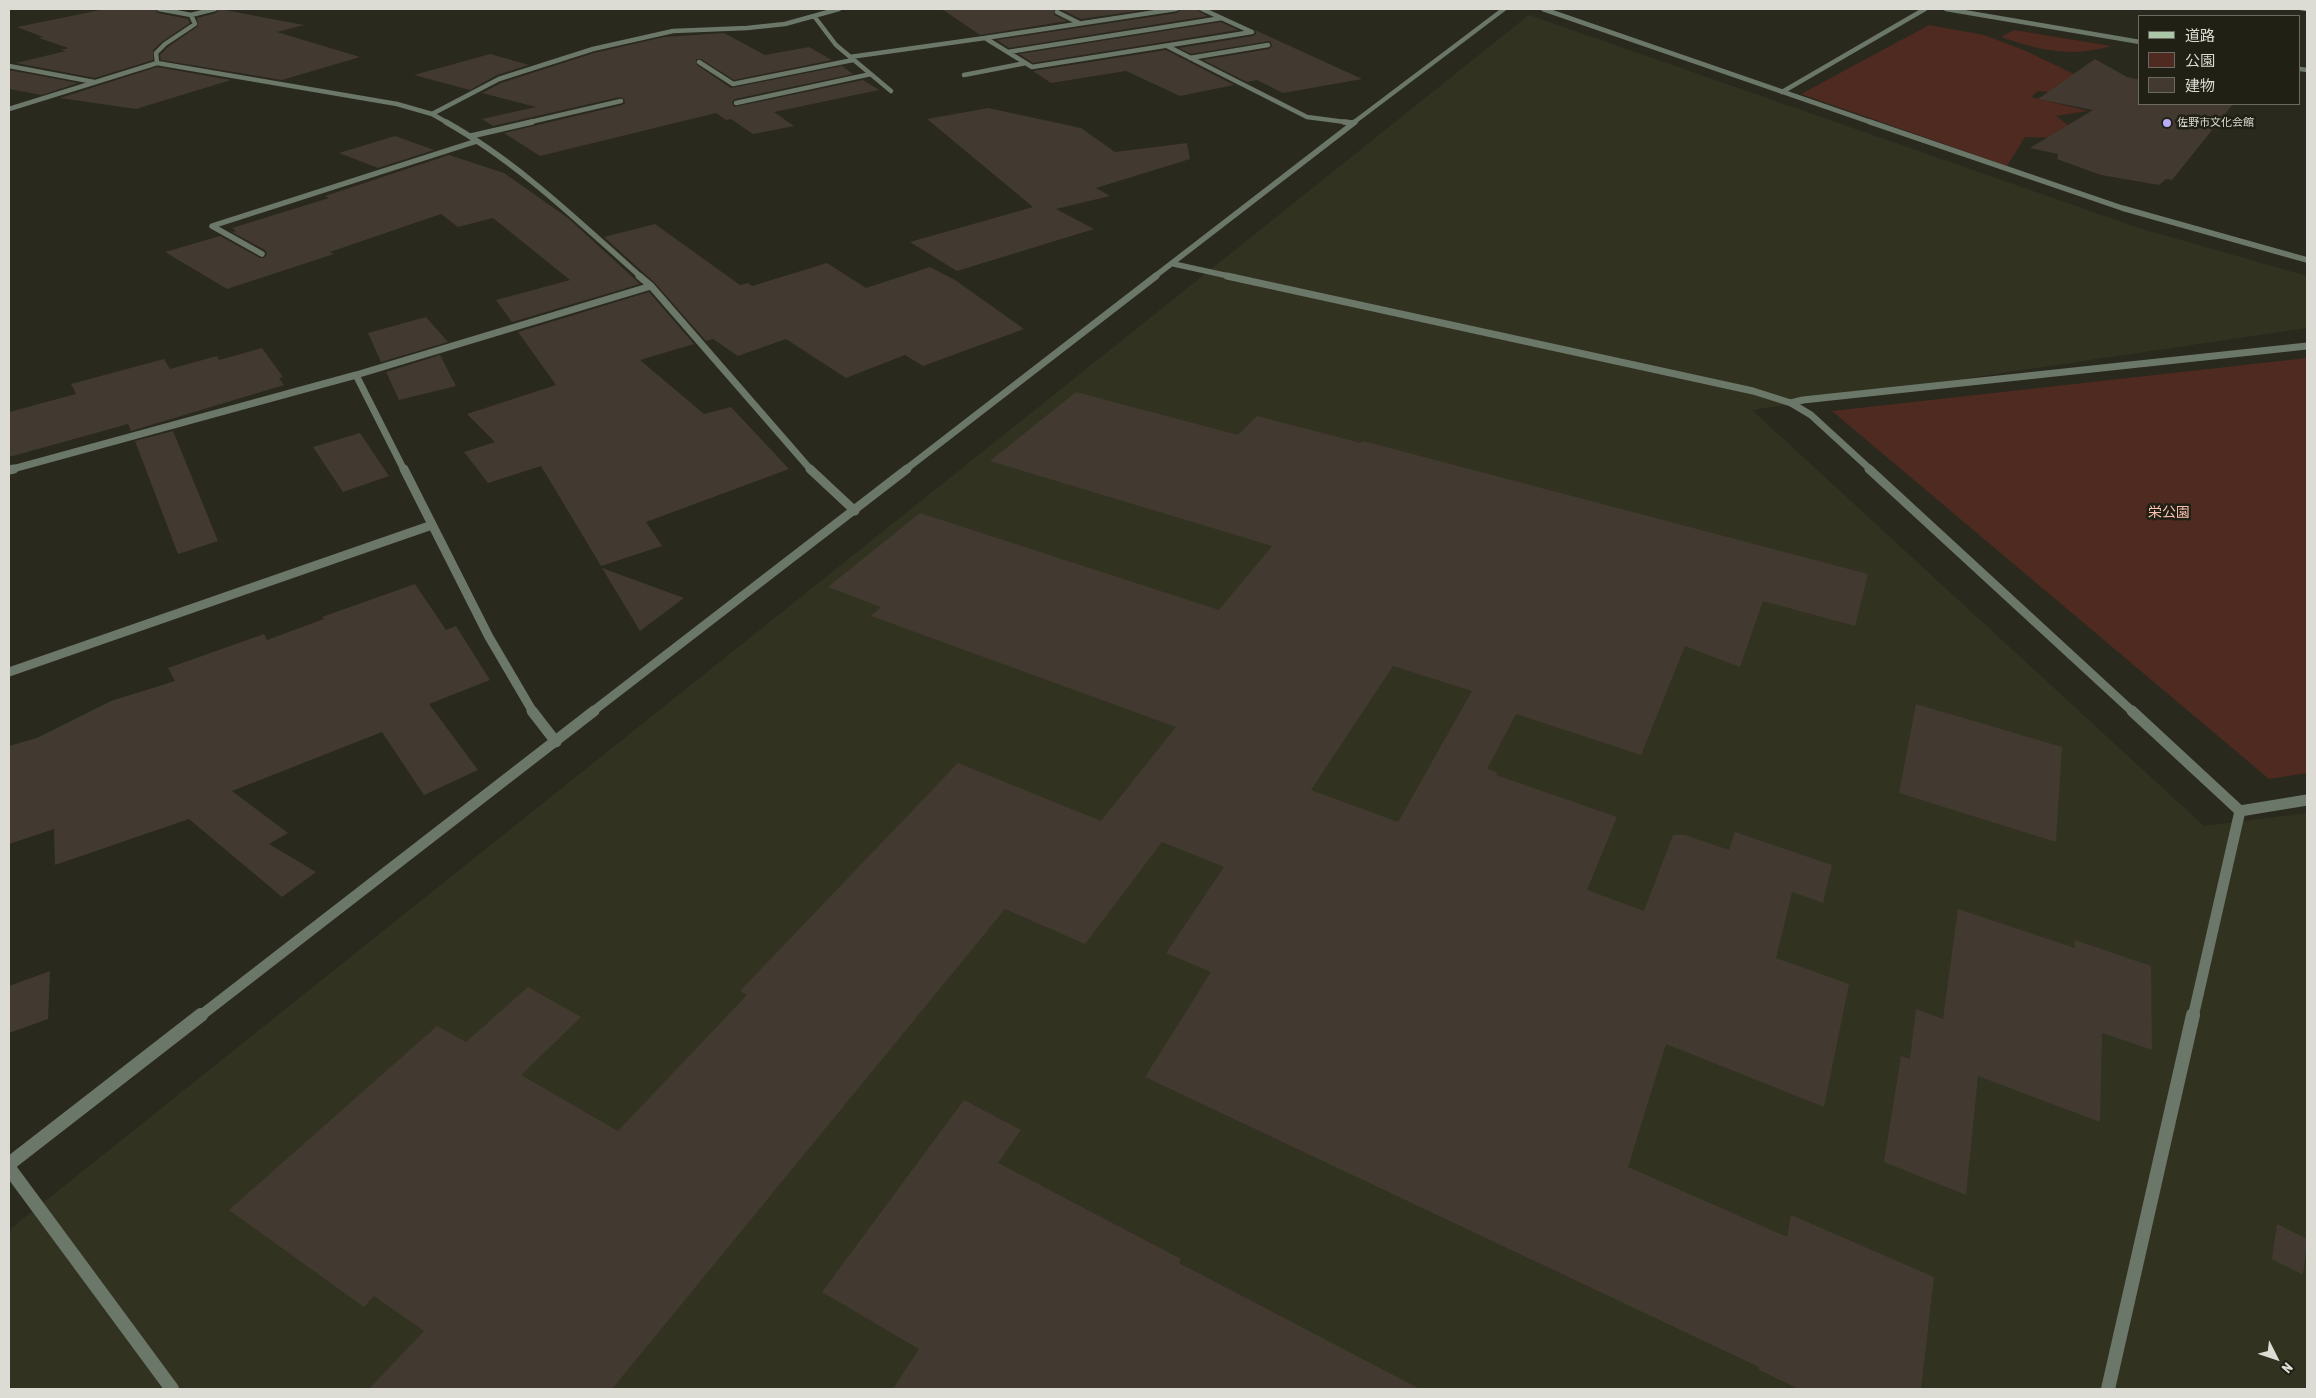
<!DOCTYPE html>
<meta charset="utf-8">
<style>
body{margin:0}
#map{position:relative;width:2316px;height:1398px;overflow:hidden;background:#2a291e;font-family:"Asap Condensed","Noto Sans JP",sans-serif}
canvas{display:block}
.frame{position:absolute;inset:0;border:10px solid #dcdbd4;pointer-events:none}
.legend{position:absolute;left:2138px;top:15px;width:162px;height:90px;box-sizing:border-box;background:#202015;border:1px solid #6b6b61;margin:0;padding:6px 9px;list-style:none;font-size:15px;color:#dcdbd4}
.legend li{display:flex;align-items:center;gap:10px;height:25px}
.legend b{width:25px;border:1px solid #6b6b61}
.north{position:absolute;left:2251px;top:1333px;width:50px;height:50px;-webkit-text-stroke:4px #202015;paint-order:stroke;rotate:131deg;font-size:14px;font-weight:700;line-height:20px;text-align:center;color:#dcdbd4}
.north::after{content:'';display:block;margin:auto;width:18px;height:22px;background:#dcdbd4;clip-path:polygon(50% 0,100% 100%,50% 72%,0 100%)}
</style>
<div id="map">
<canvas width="2316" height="1398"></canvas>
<div class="frame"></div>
<ul class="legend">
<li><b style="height:6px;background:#acc6a8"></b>道路</li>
<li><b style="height:14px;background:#4e2a20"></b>公園</li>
<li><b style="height:14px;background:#423930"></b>建物</li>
</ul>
<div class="north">N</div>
</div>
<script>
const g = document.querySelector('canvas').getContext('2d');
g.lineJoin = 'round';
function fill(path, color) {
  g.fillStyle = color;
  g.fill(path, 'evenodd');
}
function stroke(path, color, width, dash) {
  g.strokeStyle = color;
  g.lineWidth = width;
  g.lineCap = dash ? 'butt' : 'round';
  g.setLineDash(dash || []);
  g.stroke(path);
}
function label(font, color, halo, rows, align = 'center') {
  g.font = font + ' "Asap Condensed","Noto Sans JP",sans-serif';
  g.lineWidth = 5;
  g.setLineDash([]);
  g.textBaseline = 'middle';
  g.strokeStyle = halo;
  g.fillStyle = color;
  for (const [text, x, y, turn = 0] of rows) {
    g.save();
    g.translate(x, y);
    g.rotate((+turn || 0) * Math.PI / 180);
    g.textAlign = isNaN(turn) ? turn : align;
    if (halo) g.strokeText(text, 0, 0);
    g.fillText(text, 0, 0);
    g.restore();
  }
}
fill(new Path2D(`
 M 1529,15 L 2139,228 L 2307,276 L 2307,328 L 1752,410 L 2204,826 L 2307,813 L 2307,1389 L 9,1389 L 9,1230 Z`), '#323220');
fill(new Path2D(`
 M 1929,25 L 1984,35 L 2026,51 L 2097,85 L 2102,97 L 2038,91 L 2031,97 L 2088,111 L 2056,116 L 2077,132 L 2062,138 L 2025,137 L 2007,166 L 1801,94 Z
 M 2014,30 L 2111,46 C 2072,58 2038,50 2001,37 Z
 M 2307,358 L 2307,773 L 2269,779 L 1832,411 Z`), '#4e2a20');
fill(new Path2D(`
 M 105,9 L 155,9 L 158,13 L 188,19 L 190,23 L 163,41 L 153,50 L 153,60 L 95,78 L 16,63 L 66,51 L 61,50 L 68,48 L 39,38 L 43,37 L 17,27 Z
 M 219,9 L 304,25 L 277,32 L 360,57 L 282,80 L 161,60 L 160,55 L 168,47 L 198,26 L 197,18 L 216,13 Z
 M 942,9 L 1055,9 L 1054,15 L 1067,21 L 980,35 Z
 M 1060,9 L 1151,9 L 1081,19 Z
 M 1180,9 L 1198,9 L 1200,12 L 1208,16 L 1009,48 L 997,40 L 1177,13 Z
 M 1221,22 L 1238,30 L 1033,63 L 1019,54 Z
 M 1255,30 L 1362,79 L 1283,93 L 1257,80 L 1247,82 L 1203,60 L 1269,49 L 1272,46 L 1270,41 L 1191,54 L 1179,48 L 1253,36 L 1256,34 Z
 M 724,33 L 765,55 L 809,47 L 832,60 L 734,80 L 701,59 L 696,59 L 697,65 L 731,88 L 842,66 L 853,74 L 735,99 L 732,102 L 734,107 L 863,80 L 879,90 L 774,112 L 794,126 L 753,134 L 731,119 L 726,120 L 716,113 L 540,156 L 504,133 L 622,105 L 625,103 L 624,99 L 620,97 L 493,126 L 482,119 L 536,107 L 482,93 L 501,83 L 594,53 L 664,37 Z
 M 1166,50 L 1234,85 L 1180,96 L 1126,71 L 1051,83 L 1033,71 Z
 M 490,54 L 529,65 L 497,75 L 470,90 L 414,75 Z
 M 2095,59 L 2127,77 L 2140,80 L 2140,104 L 2233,104 L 2172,180 L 2166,179 L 2159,185 L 2101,175 L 2057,159 L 2058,154 L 2030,148 L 2093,110 L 2038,99 Z
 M 157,67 L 231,80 L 136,109 L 60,98 Z
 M 9,70 L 78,83 L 42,95 L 9,89 Z
 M 988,108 L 1081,128 L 1115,152 L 1187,143 L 1190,159 L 1096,188 L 1110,196 L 1056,209 L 1094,229 L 957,271 L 910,242 L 1033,207 L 927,119 Z
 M 395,136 L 434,150 L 378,168 L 339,153 Z
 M 449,155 L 504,173 L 568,218 L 640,284 L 512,322 L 496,300 L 570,280 L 493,218 L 458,227 L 441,214 L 330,252 L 334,254 L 227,289 L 165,252 L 220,236 L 260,258 L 264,258 L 267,254 L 265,250 L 232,232 L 236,231 L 232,228 L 329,198 L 325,196 Z
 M 655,224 L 740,285 L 748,283 L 752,286 L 827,263 L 866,288 L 930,267 L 955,280 L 1024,329 L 923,366 L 905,355 L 846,378 L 786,339 L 738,356 L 713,339 L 706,341 L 655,283 L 604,237 Z
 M 649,292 L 694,344 L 640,360 L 704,414 L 731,407 L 789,469 L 646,522 L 662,546 L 601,566 L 541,466 L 488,483 L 464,452 L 495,442 L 467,414 L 556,385 L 518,332 Z
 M 426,317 L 448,342 L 381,362 L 368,333 Z
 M 262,348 L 283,377 L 279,378 L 284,385 L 131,431 L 128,424 L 9,457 L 9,412 L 76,394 L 71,384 L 164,359 L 170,369 L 217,356 L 219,360 Z
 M 440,355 L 456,386 L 399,400 L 386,372 Z
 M 1076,392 L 1238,435 L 1257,416 L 1361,443 L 1363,441 L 1868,574 L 1855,626 L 1763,601 L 1740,667 L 1685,646 L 1641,755 L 1516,714 L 1487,769 L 1497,772 L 1496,775 L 1617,817 L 1587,890 L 1644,911 L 1673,835 L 1685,835 L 1729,850 L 1735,832 L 1832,865 L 1823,903 L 1792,892 L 1776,958 L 1849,984 L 1824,1107 L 1666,1044 L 1628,1167 L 1787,1237 L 1791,1215 L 1934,1277 L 1921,1389 L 1799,1389 L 1759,1370 L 1759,1367 L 1145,1077 L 1211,972 L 1166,953 L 1224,867 L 1162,842 L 1085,944 L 1005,909 L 612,1389 L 369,1389 L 424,1331 L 374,1296 L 364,1307 L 229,1210 L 437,1026 L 466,1042 L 528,987 L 581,1017 L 521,1075 L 618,1131 L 747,995 L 740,991 L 958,763 L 1101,821 L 1176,727 L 871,616 L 881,607 L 828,587 L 920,513 L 1219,610 L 1272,546 L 990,461 ZM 1393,666 L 1472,691 L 1398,822 L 1311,790 Z
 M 173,431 L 218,541 L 178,554 L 135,441 Z
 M 360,433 L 389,476 L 343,492 L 313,447 Z
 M 602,568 L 684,598 L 640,631 Z
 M 415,584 L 446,630 L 456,626 L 490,680 L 429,704 L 478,770 L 424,795 L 382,732 L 232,791 L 288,833 L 269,844 L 316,872 L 282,897 L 189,819 L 55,865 L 54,829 L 9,844 L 9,746 L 37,738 L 111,701 L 175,681 L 168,668 L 264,634 L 267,640 L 324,619 L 322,617 Z
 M 1916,704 L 2062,747 L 2056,842 L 1899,793 Z
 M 1958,909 L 2075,948 L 2075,940 L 2151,966 L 2152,1050 L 2102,1033 L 2100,1122 L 1978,1076 L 1966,1195 L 1884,1162 L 1901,1056 L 1910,1059 L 1916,1009 L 1943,1019 Z
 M 50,971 L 48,1019 L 9,1033 L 9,986 Z
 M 964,1100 L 1021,1130 L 998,1163 L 1181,1259 L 1179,1263 L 1420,1389 L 893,1389 L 919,1349 L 822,1292 Z
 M 2277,1224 L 2307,1239 L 2303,1275 L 2272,1259 Z`), '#423930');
stroke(new Path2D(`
 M 159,9 L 191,15 L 215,9
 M 1176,9 L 985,38 L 1032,67 L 1252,32 L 1202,9
 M 1543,9 L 1873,123
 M 1057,12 L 1079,23
 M 814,16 L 836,45 L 891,91
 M 1167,46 L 1307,117 L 1353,123
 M 1008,52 L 1222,18
 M 850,57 L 985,38
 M 1190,58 L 1268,45
 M 699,62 L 733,84 L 853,60
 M 157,63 L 156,53 L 165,44 L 195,24 L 191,15
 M 9,66 L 94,82
 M 964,75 L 1026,63
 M 736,103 L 871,74
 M 9,109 L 157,63 L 397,104 L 432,114 L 448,123
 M 432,114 L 499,79 L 593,49 L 673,31 L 747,28 L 785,24 L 839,9
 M 526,123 L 621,101`), '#6b7769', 4.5);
stroke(new Path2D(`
 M 446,122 C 519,163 579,222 641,277
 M 1344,122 L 1353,123
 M 1870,122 L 2122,208 L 2307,260
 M 471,136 L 532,122
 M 262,254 L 212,226 L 477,141`), '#6b7769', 5.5);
stroke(new Path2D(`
 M 639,276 L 651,286 L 811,470
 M 1791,403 L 1803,400 L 2307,346
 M 9,470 L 356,375
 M 404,470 L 356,375 L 651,286`), '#6b7769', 7);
stroke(new Path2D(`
 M 404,469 L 489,637 L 533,712
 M 810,469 L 855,511
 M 9,470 L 14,469
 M 9,672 L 432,525`), '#6b7769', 9);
stroke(new Path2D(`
 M 532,711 L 556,742
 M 2240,811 L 2307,800`), '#6b7769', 11);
stroke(new Path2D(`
 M 1946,9 L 2140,42
 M 2300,69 L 2307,70
 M 1782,92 L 1925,9
 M 1353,123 L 1504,9`), '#6b7769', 4.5);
stroke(new Path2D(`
 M 1174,264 L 1233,277
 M 1154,277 L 1355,122`), '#6b7769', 5.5);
stroke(new Path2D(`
 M 1227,276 L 1753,391 L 1791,403 L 1811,415 L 1871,470
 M 905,470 L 1156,276`), '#6b7769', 7);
stroke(new Path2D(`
 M 1869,469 L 2133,712
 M 592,712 L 907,469`), '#6b7769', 9);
stroke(new Path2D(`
 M 2132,711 L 2240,811 L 2193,1017
 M 199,1017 L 594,711`), '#6b7769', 11);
stroke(new Path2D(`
 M 9,1164 L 201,1015
 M 9,1168 L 172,1389
 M 2108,1389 L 2193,1015`), '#6b7769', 14);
fill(new Path2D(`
 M 2298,9 L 2307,9 L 2307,11 L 2299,10 Z`), '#acc6a8');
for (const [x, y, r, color] of [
 [2167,123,5,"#b8abf7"]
]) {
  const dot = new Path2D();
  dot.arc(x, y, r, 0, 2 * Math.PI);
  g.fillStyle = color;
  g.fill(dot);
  stroke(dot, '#202015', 2);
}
label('11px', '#dcdbd4', '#202015', [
 ["佐野市文化会館",2177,123]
], 'left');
label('14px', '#fbc1b0', '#202015', [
 ["栄公園",2169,513]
]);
</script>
